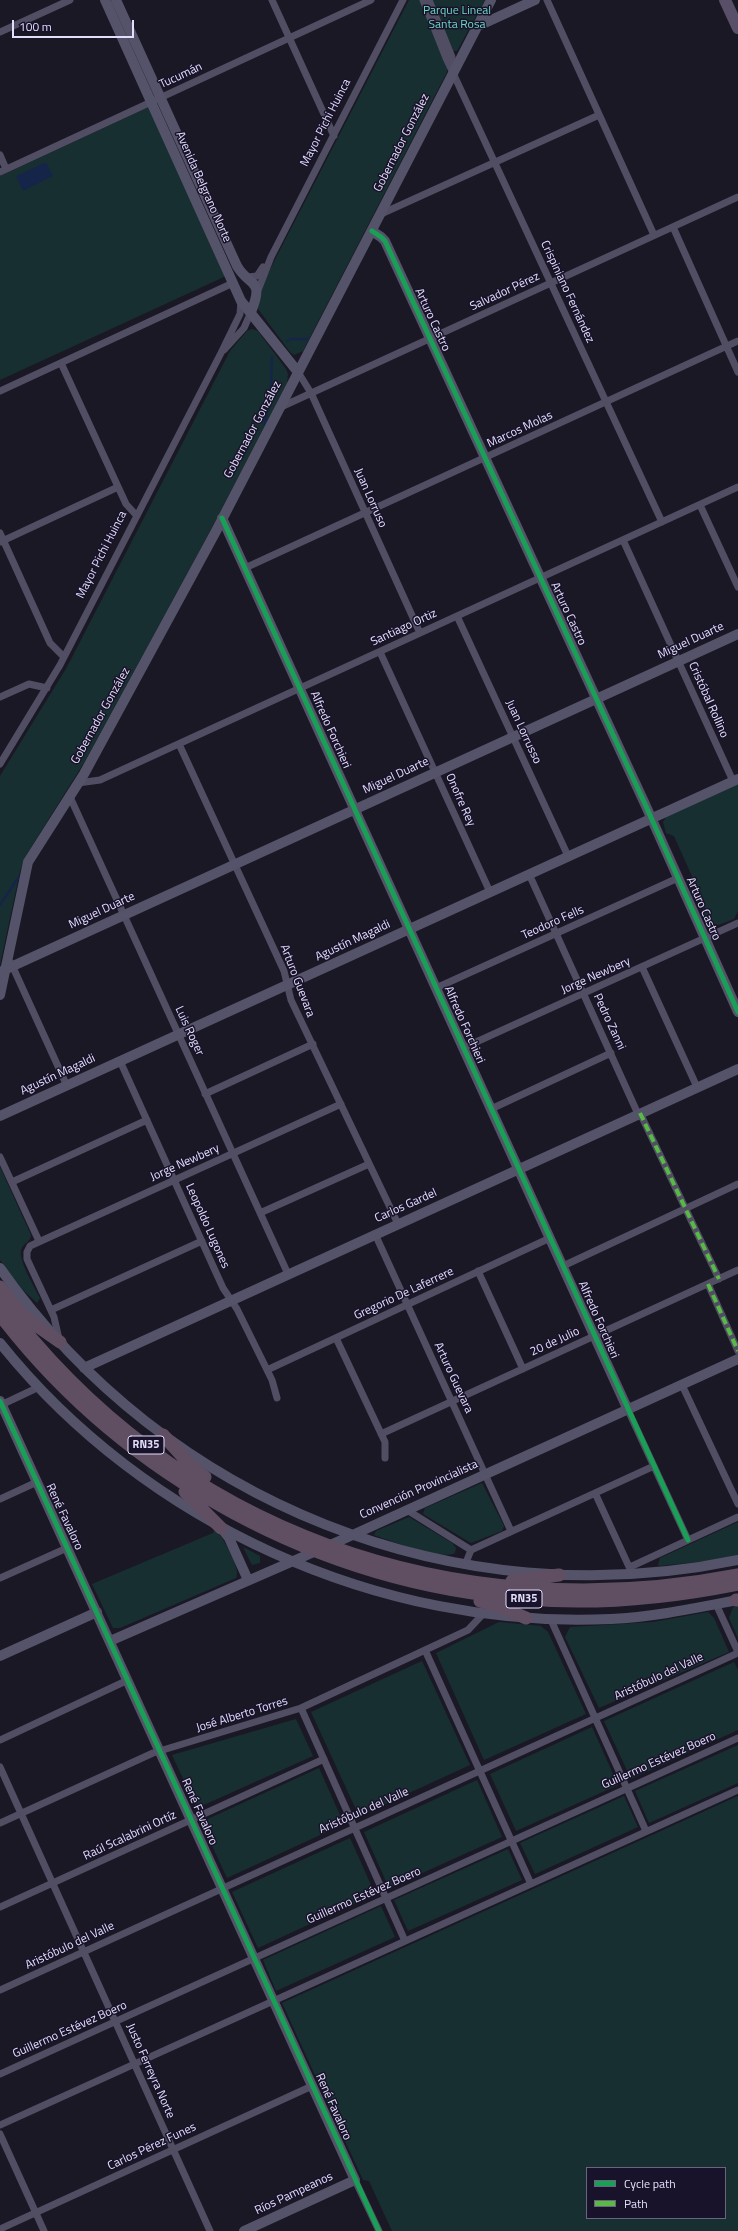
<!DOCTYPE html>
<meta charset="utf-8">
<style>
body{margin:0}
#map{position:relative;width:738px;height:2231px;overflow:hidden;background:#1b1825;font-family:"Titillium Web",sans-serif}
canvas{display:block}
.legend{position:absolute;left:586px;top:2167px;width:140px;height:52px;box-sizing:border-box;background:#18132a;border:1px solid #6a647e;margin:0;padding:5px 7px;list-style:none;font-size:12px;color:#e4defc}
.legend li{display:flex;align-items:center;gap:8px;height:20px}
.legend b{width:20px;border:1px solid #6a647e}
.scale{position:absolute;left:12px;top:20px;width:122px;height:18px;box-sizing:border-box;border:2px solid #e4defc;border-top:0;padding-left:5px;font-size:12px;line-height:14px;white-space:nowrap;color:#e4defc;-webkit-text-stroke:3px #18132a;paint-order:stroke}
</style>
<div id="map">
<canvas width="738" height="2231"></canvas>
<ul class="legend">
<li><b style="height:5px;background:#1a9f57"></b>Cycle path</li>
<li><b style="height:5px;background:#58b947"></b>Path</li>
</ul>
<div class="scale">100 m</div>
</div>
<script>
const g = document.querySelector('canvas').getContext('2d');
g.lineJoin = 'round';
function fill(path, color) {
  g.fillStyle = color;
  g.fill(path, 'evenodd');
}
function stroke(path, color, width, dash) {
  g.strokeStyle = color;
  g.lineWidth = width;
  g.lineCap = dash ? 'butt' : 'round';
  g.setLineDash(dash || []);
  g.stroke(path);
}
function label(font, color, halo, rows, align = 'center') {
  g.font = font + ' "Titillium Web",sans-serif';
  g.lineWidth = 3;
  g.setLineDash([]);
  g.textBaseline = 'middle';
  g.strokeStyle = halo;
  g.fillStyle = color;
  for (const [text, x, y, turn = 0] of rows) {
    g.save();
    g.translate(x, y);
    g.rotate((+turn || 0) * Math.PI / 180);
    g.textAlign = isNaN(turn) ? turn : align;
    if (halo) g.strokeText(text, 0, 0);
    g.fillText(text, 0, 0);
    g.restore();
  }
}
fill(new Path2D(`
 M 409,0 L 421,0 L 447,68 L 447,72 L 303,351 L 294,355 L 290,352 L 258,309 L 258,303 L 266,277 Z
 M 432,0 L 485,0 L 457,51 L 453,51 Z
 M 149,107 L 226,276 L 0,380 L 0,176 Z
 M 252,329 L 258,331 L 286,369 L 288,374 L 287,383 L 208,535 L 85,761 L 25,857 L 20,871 L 0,965 L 0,776 L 67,667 L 230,351 L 247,331 Z
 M 738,784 L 738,911 L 734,919 L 713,927 L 708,925 L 702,911 L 704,903 L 674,836 L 666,833 L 663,822 L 666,817 Z
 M 0,1167 L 31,1235 C 30,1243 23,1243 21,1250 C 18,1260 35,1288 40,1298 L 37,1303 L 20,1287 L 0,1260 Z
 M 482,1483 L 504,1526 L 502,1531 L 471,1543 L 423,1514 L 425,1508 Z
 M 409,1517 L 452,1543 L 456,1548 L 455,1553 C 443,1561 388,1540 374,1535 L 376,1531 Z
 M 738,1522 L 738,1555 L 707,1561 L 659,1566 L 658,1564 L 660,1558 Z
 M 215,1529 C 222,1536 242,1569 236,1578 L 120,1628 L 113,1628 L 92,1584 L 213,1533 Z
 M 243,1547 L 260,1556 L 260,1563 L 252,1565 Z
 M 738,1606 L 738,1638 L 729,1618 L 733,1607 Z
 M 708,1612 L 714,1618 L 729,1652 L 599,1708 L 565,1637 L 570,1627 L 653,1622 Z
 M 499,1622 L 541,1626 L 548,1632 L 586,1714 L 484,1760 L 436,1653 Z
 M 422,1661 L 470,1765 L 359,1816 L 311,1712 Z
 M 734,1662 L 738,1670 L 738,1730 L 631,1779 L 604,1721 Z
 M 296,1719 L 313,1756 L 197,1808 L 172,1755 Z
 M 592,1727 L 618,1785 L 516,1831 L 490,1774 Z
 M 738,1745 L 738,1783 L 649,1823 L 635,1791 Z
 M 319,1768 L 344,1824 L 227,1878 L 201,1822 Z
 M 477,1780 L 502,1837 L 389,1888 L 364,1832 Z
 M 624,1796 L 638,1827 L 535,1874 L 520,1843 Z
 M 738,1796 L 738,2231 L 392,2231 L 369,2181 L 363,2180 L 282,2003 ZM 587,2168 L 725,2168 L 725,2218 L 587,2218 Z
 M 350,1838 L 375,1894 L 258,1948 L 232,1892 Z
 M 508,1849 L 522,1880 L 408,1931 L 394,1900 Z
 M 381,1906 L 395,1937 L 276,1991 L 263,1960 Z`), '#182f31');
fill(new Path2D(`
 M 46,162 L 53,176 L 23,191 L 16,176 Z`), '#152549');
stroke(new Path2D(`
 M 287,341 L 291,339 L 309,339
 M 265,424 L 271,387 L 272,357
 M 0,905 L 18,878`), '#152549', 2.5);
stroke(new Path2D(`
 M 272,0 L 334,136
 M 423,0 L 446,58 L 662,522
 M 429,0 L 452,57 L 453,69
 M 547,0 L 654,235
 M 0,32 L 70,0
 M 0,155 L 6,169
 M 0,172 L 371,0
 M 381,214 L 599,115
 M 673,227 L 738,372
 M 248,277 L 257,276 L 263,267
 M 257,293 L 271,257 L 403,0
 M 224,350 L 244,328 L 251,312
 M 61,363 L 126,504 L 137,516
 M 298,372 L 311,393 L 420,633
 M 0,391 L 233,283
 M 281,407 L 738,197
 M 700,505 L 738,587
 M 0,533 L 50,643 L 64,657
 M 623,540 L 733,781
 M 0,542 L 118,487
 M 245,568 L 738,341
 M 457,616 L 568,856
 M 380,652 L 490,892
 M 0,697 L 29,684 L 47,688
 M 179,744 L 284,971 L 291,1000 L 398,1224
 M 0,764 L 60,665 L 221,353 L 240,314 L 241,301
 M 78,783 L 100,780 L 738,487
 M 70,797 L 288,1274
 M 529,874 L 638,1114
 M 11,963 L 67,1086
 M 642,967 L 697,1087
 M 436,988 L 678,878
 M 463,1048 L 738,923
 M 120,1061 L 223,1288 L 237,1309 L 272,1380 L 277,1398
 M 205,1094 L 313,1044
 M 491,1109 L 611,1053
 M 640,1113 L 719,1279
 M 0,1157 L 39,1241
 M 12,1182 L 147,1120
 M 260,1213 L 369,1164
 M 375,1234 L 511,1531
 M 563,1266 L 738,1184
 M 478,1271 L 523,1369
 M 708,1284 L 738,1351
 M 51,1310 L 202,1241
 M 336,1338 L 385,1442 L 385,1458
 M 59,1339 L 54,1317 L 27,1259 L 27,1252 L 30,1246 L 341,1104
 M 267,1370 L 550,1238
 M 682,1385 L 738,1504
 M 1,1405 L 39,1387
 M 628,1410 L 688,1540
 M 381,1434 L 738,1270
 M 595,1493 L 631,1571
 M 0,1499 L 37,1482
 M 407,1510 L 471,1550
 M 465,1565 L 471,1550 L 654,1466
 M 630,1567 L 738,1517
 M 0,1578 L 67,1548
 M 716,1604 L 738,1652
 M 551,1620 L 646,1831
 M 425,1650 L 531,1884
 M 301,1708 L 405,1941
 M 0,1740 L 128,1680
 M 0,1767 L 210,2231
 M 0,1823 L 153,1753 L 301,1708 L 468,1630 L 483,1614
 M 0,1907 L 324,1759
 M 0,1990 L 738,1653
 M 0,2074 L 738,1738
 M 0,2125 L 738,1790
 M 0,2134 L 44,2231
 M 355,2180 L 379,2231
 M 0,2229 L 312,2086`), '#514e64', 7);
stroke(new Path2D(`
 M 105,0 L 241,301 L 298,372
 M 116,0 L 237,266 C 249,287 265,278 251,312
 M 476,27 L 535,0
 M 372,231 L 381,237 L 385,241 L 645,804 L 738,1012
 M 222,518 L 628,1410
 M 2,971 L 738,634
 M 0,995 L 28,862 L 84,774 L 215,533 L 491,0
 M 0,1116 L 738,779
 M 0,1268 C 166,1504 456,1619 738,1560
 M 0,1343 C 145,1524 380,1630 611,1619 C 654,1617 696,1608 738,1600
 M 84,1368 L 738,1069
 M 0,1401 L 355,2180 L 244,2231
 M 222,1529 L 229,1538 L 248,1580
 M 110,1641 L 346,1538 L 738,1359
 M 0,1656 L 97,1612`), '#55536a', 10);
stroke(new Path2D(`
 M 725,0 L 738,28`), '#5a4f68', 12);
stroke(new Path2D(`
 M 0,1287 L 23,1316 L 60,1342
 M 0,1299 C 174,1533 454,1630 738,1575
 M 0,1315 C 125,1478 321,1584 527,1599 C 598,1605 668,1598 738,1584
 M 163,1435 L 194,1469 L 205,1477
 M 185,1492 L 221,1528
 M 512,1581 L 559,1575
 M 736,1600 L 738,1600
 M 480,1601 L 495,1605 L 526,1618`), '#604f62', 13);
stroke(new Path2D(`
 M 640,1113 L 719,1279
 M 708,1284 L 738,1351`), '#58b947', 4, [8, 4]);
stroke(new Path2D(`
 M 372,231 L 381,237 L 385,241 L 645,804 L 738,1012
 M 222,518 L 688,1540
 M 0,1401 L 379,2231`), '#1a9f57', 5);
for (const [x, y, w] of [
 [146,1445,36],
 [524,1599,36]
]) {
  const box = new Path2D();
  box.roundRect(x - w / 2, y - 9, w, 18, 3);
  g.fillStyle = '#18132a';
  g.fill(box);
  stroke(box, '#e4defc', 1);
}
label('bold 11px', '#e4defc', null, [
 ["RN35",146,1445],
 ["RN35",524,1599]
]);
label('12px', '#6fd8c5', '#18132a', [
 ["Parque Lineal",457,11],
 ["Santa Rosa",457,25]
]);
label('12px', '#e4defc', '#18132a', [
 ["Tucumán",181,76,-25],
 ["Mayor Pichi Huinca",326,123,-63],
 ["Gobernador González",402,143,-63],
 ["Avenida Belgrano Norte",203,187,66],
 ["Salvador Pérez",505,292,-25],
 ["Crispiniano Fernández",567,292,65],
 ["Arturo Castro",432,320,65],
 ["Gobernador González",253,430,-62],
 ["Marcos Molas",520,430,-25],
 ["Juan Lorruso",370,498,66],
 ["Mayor Pichi Huinca",102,555,-63],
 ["Arturo Castro",568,614,65],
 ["Santiago Ortiz",404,628,-25],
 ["Miguel Duarte",691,641,-25],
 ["Cristóbal Rollino",708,700,66],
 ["Gobernador González",101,716,-61],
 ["Alfredo Forchieri",330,730,66],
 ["Juan Lorrusso",523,732,65],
 ["Miguel Duarte",396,776,-25],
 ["Onofre Rey",460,800,66],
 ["Arturo Castro",703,909,66],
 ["Miguel Duarte",102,911,-25],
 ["Teodoro Fells",553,923,-24],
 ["Agustín Magaldi",353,941,-25],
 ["Jorge Newbery",596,976,-24],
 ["Arturo Guevara",297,981,69],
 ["Pedro Zanni",609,1022,65],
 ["Alfredo Forchieri",464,1025,66],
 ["Luis Roger",189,1031,65],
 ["Agustín Magaldi",58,1075,-25],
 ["Jorge Newbery",185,1163,-24],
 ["Carlos Gardel",406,1206,-24],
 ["Leopoldo Lugones",207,1226,66],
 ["Gregorio De Laferrere",404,1294,-25],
 ["Alfredo Forchieri",598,1320,66],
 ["20 de Julio",555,1342,-25],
 ["Arturo Guevara",453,1378,65],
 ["Convención Provincialista",419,1490,-24],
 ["René Favaloro",64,1517,65],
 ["Aristóbulo del Valle",659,1677,-25],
 ["José Alberto Torres",242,1715,-17],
 ["Guillermo Estévez Boero",659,1761,-24],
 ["Aristóbulo del Valle",364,1811,-24],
 ["René Favaloro",199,1812,66],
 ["Raúl Scalabrini Ortíz",130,1836,-25],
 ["Guillermo Estévez Boero",364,1896,-24],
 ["Aristóbulo del Valle",70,1946,-25],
 ["Guillermo Estévez Boero",70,2030,-24],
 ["Justo Ferreyra Norte",150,2071,66],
 ["René Favaloro",333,2107,66],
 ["Carlos Pérez Funes",152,2147,-25],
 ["Ríos Pampeanos",294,2194,-25]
]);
</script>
